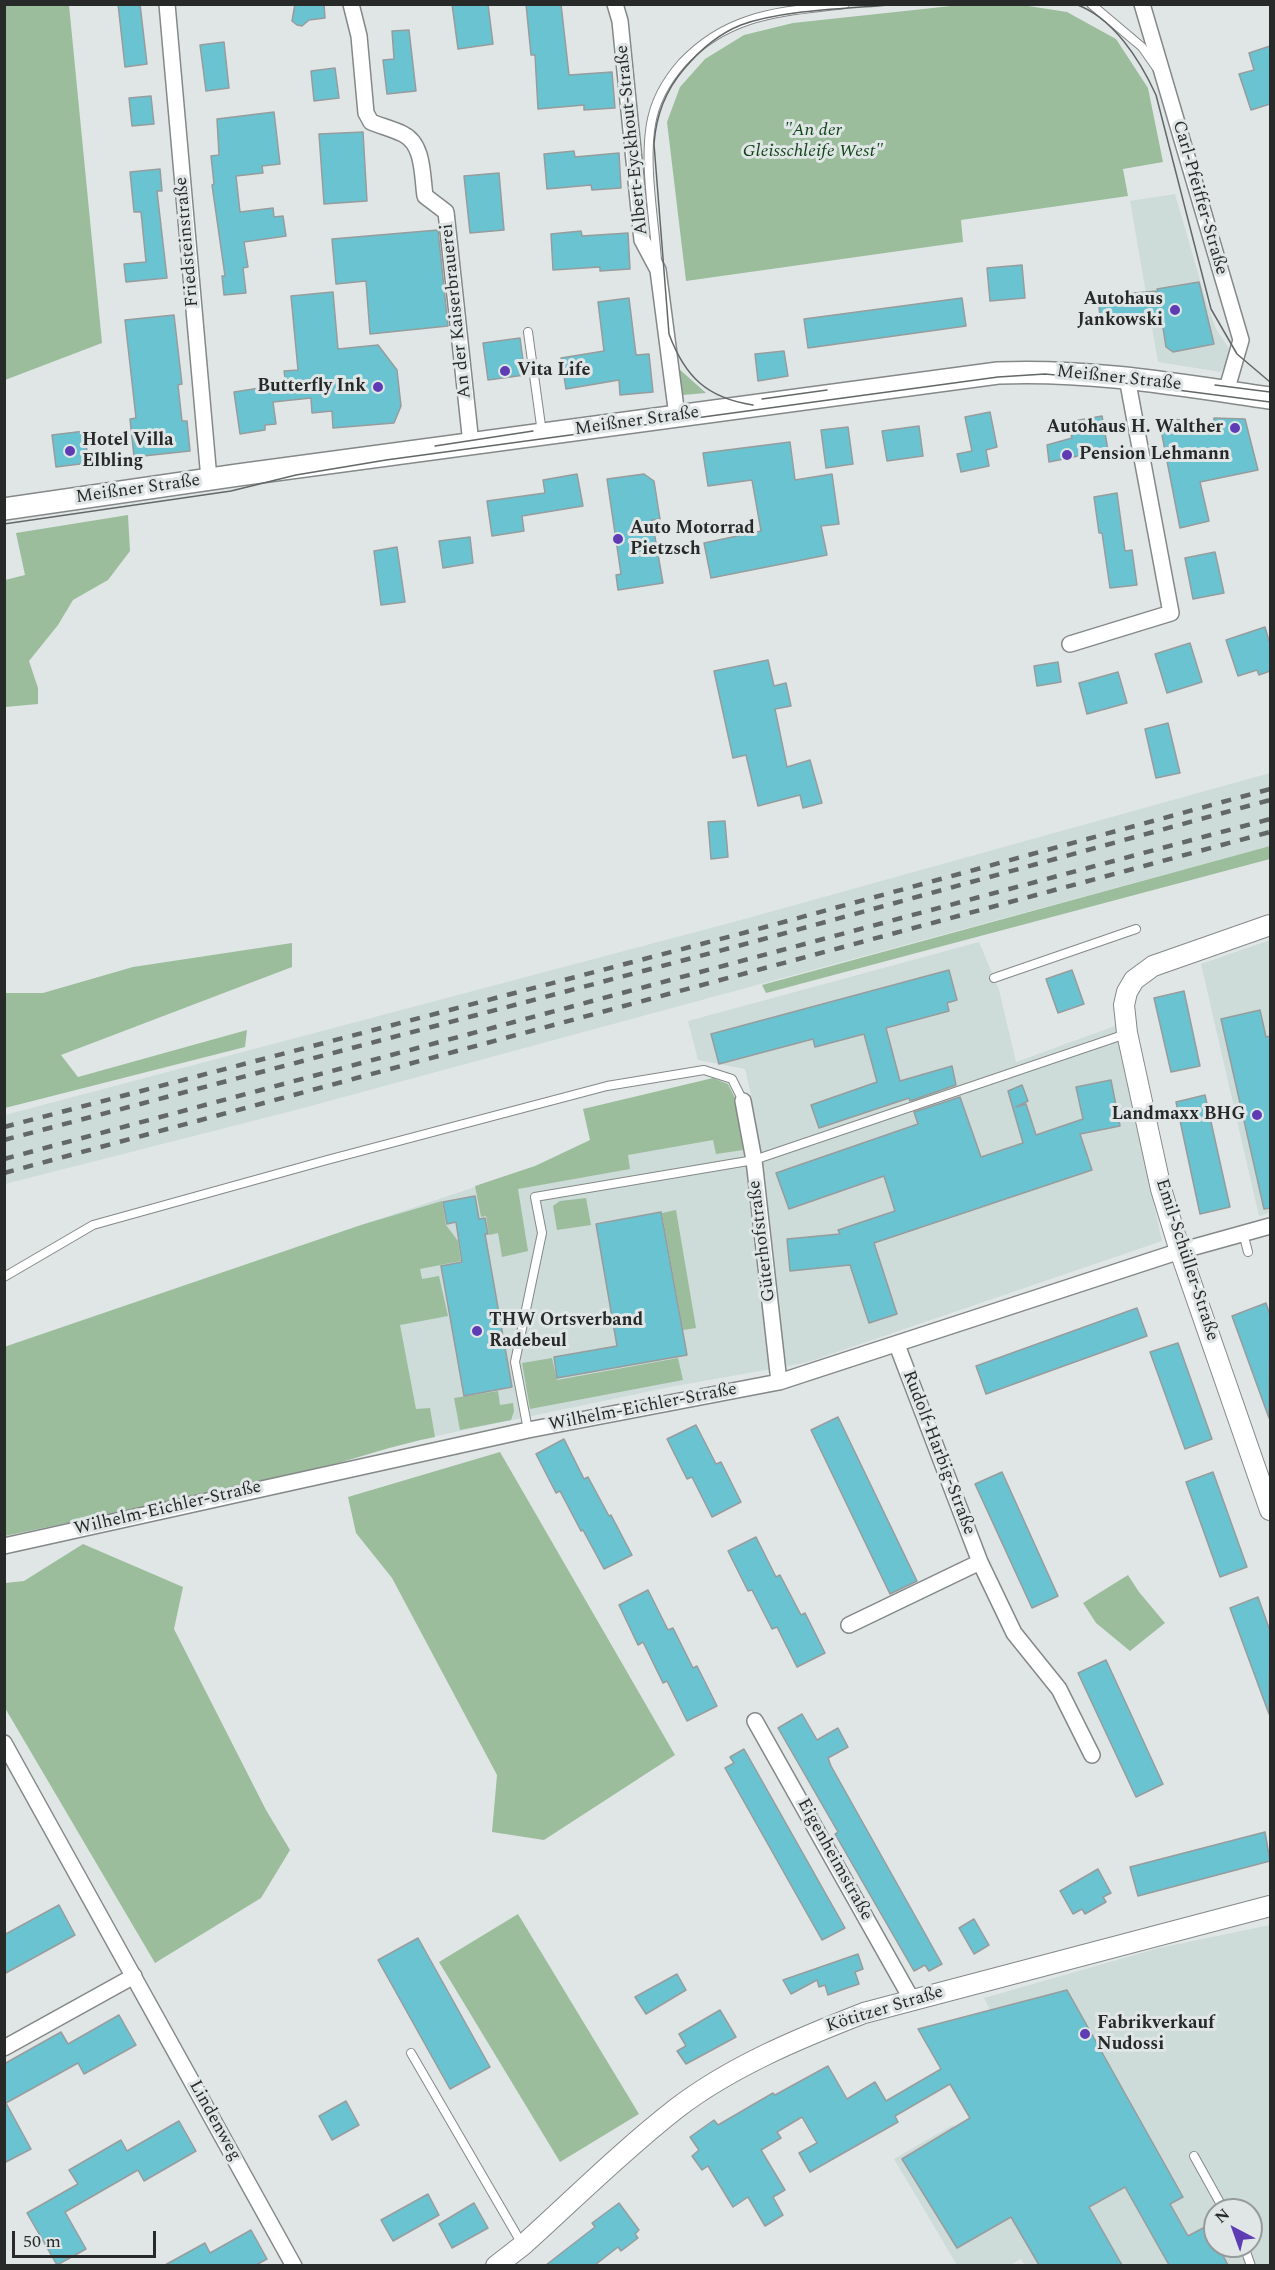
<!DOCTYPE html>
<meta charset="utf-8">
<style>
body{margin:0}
#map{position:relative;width:1275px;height:2270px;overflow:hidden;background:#e0e6e6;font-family:Spectral,serif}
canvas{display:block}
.frame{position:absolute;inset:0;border:6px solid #282a2a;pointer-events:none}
.north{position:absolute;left:1203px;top:2198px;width:60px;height:60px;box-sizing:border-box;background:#e0e6e6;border:2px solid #969b9b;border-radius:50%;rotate:319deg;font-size:16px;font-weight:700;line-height:24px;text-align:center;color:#282a2a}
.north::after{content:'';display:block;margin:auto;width:21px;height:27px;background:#5e3cb4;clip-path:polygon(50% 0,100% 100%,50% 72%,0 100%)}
.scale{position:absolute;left:12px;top:2231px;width:144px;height:27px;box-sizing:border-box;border:3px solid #282a2a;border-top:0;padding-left:8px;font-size:18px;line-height:21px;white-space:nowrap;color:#282a2a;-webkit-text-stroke:4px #e0e6e6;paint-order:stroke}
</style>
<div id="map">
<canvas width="1275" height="2270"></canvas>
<div class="frame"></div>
<div class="north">N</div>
<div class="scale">50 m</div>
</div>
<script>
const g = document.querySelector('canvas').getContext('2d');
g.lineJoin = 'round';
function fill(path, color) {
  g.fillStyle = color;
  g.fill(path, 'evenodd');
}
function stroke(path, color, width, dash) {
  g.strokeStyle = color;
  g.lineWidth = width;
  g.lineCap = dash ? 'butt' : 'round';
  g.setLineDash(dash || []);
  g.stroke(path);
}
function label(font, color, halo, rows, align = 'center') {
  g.font = font + ' Spectral,serif';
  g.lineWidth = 6;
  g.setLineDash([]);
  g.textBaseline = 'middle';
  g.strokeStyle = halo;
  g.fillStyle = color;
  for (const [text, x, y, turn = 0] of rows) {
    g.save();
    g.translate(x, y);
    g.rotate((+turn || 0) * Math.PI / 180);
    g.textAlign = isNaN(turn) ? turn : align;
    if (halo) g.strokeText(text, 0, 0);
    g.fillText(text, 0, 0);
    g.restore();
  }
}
fill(new Path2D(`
 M 1175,194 L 1207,304 L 1216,329 L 1232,353 L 1221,372 L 1158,362 L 1130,201 Z
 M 1270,773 L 1270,846 L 292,1111 L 5,1184 L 5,1115 L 741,920 Z
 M 1270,940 L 1270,1213 L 1259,1216 L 1201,964 Z
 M 979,942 L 999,990 L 1016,1062 L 1115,1026 L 1162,1241 L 805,1363 L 670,1387 L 398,1444 L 361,1225 L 751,1095 L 745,1069 L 698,1060 L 688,1021 Z
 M 1270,1925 L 1270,2265 L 1025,2266 L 1021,2259 L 1010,2265 L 957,2265 L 894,2159 L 953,2125 L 962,2139 L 1034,2096 L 984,1998 L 1159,1948 ZM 1215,2210 L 1251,2210 L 1251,2246 L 1215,2246 Z`), '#cddbd9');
fill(new Path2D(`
 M 5,4 L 69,5 L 102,343 L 5,380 Z
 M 970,4 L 1022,5 L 1067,12 L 1116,39 L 1148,88 L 1163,162 L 1123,169 L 1128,196 L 961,220 L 963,242 L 686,281 L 667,122 L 680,87 L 705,59 L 744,35 L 793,23 Z
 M 678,368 L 706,393 L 683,395 Z
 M 128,515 L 130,551 L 108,580 L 73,600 L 58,625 L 29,661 L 38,688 L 38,704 L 5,707 L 5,580 L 25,575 L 16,533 Z
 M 1270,846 L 1270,859 L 766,993 L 762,985 Z
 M 292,943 L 292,967 L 61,1055 L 78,1077 L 247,1030 L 245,1047 L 5,1108 L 5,993 L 43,993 L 133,967 Z
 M 713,1078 L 728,1084 L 736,1100 L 743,1150 L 716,1154 L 713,1140 L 628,1155 L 630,1169 L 518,1189 L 528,1251 L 502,1257 L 498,1233 L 489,1235 L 486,1216 L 481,1217 L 475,1186 L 535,1166 L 590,1140 L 583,1109 Z
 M 586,1198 L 591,1225 L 557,1230 L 553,1206 L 560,1201 Z
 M 442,1201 L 446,1225 L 458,1241 L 461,1261 L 420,1269 L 422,1279 L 439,1276 L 448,1316 L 400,1325 L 416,1409 L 430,1408 L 435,1437 C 393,1445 353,1460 312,1470 C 210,1494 107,1515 5,1536 L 4,1347 L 361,1225 Z
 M 676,1210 L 696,1328 L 683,1330 L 662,1213 Z
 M 552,1358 L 557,1380 L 678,1358 L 683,1380 L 530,1409 L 522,1363 Z
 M 498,1391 L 500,1405 L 513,1403 L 514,1411 L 511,1420 L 460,1430 L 454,1398 Z
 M 500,1452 L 675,1755 L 544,1840 L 492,1832 L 497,1775 L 392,1578 L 356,1533 L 348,1497 Z
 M 83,1544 L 183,1587 L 174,1629 L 266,1810 L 290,1850 L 261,1898 L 155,1963 L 5,1708 L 5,1583 L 24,1581 Z
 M 1128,1575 L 1139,1592 L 1165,1623 L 1130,1651 L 1096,1623 L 1083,1603 Z
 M 518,1914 L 639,2114 L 560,2162 L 439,1962 Z`), '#9bbd9c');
const building = new Path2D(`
 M 118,4 L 140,4 L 147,64 L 125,67 Z
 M 295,4 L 324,4 L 325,18 L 309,20 L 302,26 L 297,25 L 292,21 Z
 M 452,4 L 488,4 L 493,44 L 458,49 Z
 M 526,4 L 561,4 L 569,75 L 612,72 L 615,108 L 584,110 L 584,105 L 538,109 L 535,55 L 531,55 Z
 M 409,30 L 416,91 L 387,94 L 383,60 L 394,59 L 392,31 Z
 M 224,42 L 229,88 L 206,91 L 200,45 Z
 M 1270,46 L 1270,104 L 1251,110 L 1239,74 L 1254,70 L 1249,53 Z
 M 335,68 L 339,98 L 314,101 L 311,71 Z
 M 151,96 L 154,124 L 132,126 L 129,98 Z
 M 274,112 L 280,164 L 262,166 L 263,173 L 236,176 L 240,212 L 273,208 L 274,217 L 283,216 L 286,236 L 244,242 L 248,267 L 243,268 L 246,293 L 224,295 L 222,276 L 225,276 L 212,185 L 214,184 L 211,156 L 219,155 L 217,119 Z
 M 363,132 L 367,201 L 324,204 L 319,134 Z
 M 574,151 L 575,157 L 619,153 L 621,188 L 592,190 L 591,185 L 547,189 L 544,154 Z
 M 160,169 L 162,191 L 157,191 L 167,278 L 126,282 L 124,264 L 146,262 L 141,212 L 134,212 L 130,172 Z
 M 499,173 L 504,230 L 470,233 L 464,176 Z
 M 438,230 L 448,326 L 370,334 L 366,281 L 336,284 L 332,239 Z
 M 581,231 L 582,236 L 628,233 L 630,269 L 600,271 L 600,267 L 553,270 L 551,234 Z
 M 1022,265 L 1025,298 L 990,301 L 987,268 Z
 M 1199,282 L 1214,344 L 1173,352 L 1166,347 L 1162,321 L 1101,327 L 1098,296 L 1158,291 L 1157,289 Z
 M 333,292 L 338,349 L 378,345 L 397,370 L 401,406 L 394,423 L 333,428 L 332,411 L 312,413 L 311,398 L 273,402 L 276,424 L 265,425 L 265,430 L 240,434 L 234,392 L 286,384 L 284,371 L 298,370 L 291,296 Z
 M 629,298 L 636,355 L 649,354 L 653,392 L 620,395 L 619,380 L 566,389 L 561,358 L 604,351 L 598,302 Z
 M 962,298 L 966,326 L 808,348 L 804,319 Z
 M 174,315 L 182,384 L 178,385 L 182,421 L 187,421 L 190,451 L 134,457 L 130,419 L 136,418 L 125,320 Z
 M 520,338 L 525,375 L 488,380 L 483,343 Z
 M 784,351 L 788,376 L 758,381 L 755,354 Z
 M 990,412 L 997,447 L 986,450 L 989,466 L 961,472 L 957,454 L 972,451 L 965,417 Z
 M 1102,416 L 1108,450 L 1049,462 L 1047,445 L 1072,438 L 1068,422 Z
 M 1167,418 L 1213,425 L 1214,418 L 1245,419 L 1258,470 L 1200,482 L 1209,521 L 1180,528 L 1161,430 L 1161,423 Z
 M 919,426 L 923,456 L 887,461 L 882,431 Z
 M 848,427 L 853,464 L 826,468 L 821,430 Z
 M 85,431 L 88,463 L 56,467 L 52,435 Z
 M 790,442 L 795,480 L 832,474 L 839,524 L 821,526 L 827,555 L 711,578 L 704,543 L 761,531 L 752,480 L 708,486 L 703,453 Z
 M 577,474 L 583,506 L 522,516 L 524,531 L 492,536 L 487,501 L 545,493 L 543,480 Z
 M 644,474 L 654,481 L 660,519 L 652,520 L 663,583 L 618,590 L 616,575 L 621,574 L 607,479 Z
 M 1117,493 L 1125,551 L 1132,550 L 1137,585 L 1110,588 L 1102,533 L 1099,533 L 1094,497 Z
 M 470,537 L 473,563 L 443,568 L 439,541 Z
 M 397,547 L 405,602 L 381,605 L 374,551 Z
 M 1215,552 L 1224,593 L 1193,599 L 1185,558 Z
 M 1265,627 L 1270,644 L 1270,671 L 1259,675 L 1257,670 L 1238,676 L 1226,640 Z
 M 1190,643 L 1202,682 L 1167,693 L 1155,654 Z
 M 768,660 L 774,686 L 786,683 L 791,706 L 775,709 L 787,767 L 810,760 L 822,803 L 803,808 L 800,795 L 758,806 L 746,755 L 733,758 L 714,671 Z
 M 1058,662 L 1061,682 L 1037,686 L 1034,666 Z
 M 1118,672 L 1127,703 L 1087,714 L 1079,683 Z
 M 1168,723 L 1180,773 L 1156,778 L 1145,729 Z
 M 725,821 L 728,857 L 711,859 L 708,822 Z
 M 949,970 L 957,1000 L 947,1003 L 949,1011 L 886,1028 L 900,1081 L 952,1066 L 956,1085 L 910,1101 L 909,1098 L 819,1128 L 811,1105 L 877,1082 L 864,1034 L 815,1047 L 813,1039 L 719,1064 L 711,1034 Z
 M 1072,970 L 1084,1004 L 1058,1013 L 1046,979 Z
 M 1184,991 L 1200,1066 L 1171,1072 L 1154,998 Z
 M 1260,1010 L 1266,1037 L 1270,1036 L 1270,1208 L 1264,1209 L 1221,1019 Z
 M 1111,1080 L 1120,1126 L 1080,1134 L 1092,1170 L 874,1243 L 897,1314 L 869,1323 L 850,1265 L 790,1271 L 787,1239 L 840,1234 L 838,1230 L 895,1211 L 884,1176 L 789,1209 L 776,1173 L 918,1124 L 914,1112 L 960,1097 L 981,1157 L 1023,1143 L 1008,1091 L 1022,1085 L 1028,1101 L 1016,1107 L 1026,1104 L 1036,1135 L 1083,1119 L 1076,1087 Z
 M 1205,1095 L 1230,1207 L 1200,1214 L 1176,1102 Z
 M 475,1196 L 479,1219 L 485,1218 L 488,1234 L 485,1234 L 512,1387 L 464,1396 L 441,1266 L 462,1262 L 456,1222 L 447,1224 L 443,1202 Z
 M 661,1212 L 687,1355 L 557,1378 L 554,1357 L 617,1346 L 596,1224 Z
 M 1266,1303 L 1270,1315 L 1269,1418 L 1232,1316 Z
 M 1137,1308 L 1147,1336 L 986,1394 L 976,1366 Z
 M 1178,1343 L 1212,1439 L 1185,1449 L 1150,1352 Z
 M 838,1417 L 917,1581 L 890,1594 L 811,1430 Z
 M 696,1425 L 716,1464 L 721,1462 L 741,1502 L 712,1517 L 692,1477 L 687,1479 L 667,1439 Z
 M 564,1439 L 584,1479 L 588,1477 L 609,1516 L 611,1515 L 632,1555 L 604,1569 L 583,1530 L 581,1531 L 560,1491 L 556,1493 L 536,1454 Z
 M 1002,1472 L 1058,1596 L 1032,1608 L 975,1484 Z
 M 1213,1472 L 1247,1567 L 1220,1577 L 1186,1482 Z
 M 756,1537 L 776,1577 L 780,1575 L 801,1615 L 805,1613 L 825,1653 L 797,1667 L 777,1627 L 772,1629 L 752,1590 L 748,1591 L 728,1551 Z
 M 648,1590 L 668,1630 L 673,1628 L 693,1668 L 697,1666 L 717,1706 L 687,1721 L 667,1681 L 663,1683 L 643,1642 L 638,1645 L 619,1605 Z
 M 1258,1597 L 1270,1631 L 1269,1714 L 1230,1608 Z
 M 1106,1660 L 1163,1784 L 1136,1797 L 1078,1673 Z
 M 802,1714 L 817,1740 L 838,1728 L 848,1747 L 828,1758 L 831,1766 L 942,1964 L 929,1971 L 925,1965 L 914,1971 L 835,1834 L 838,1832 L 778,1728 Z
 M 744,1749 L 845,1928 L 822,1940 L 725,1768 L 734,1763 L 730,1757 Z
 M 1265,1832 L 1270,1861 L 1138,1896 L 1130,1867 Z
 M 1098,1869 L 1111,1893 L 1103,1897 L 1106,1902 L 1085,1914 L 1082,1909 L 1073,1914 L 1060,1891 Z
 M 59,1905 L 75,1935 L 4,1974 L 4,1935 Z
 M 974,1919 L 989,1945 L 974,1954 L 959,1928 Z
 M 418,1938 L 490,2067 L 450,2089 L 378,1960 Z
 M 858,1954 L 863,1969 L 855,1972 L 859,1984 L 844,1989 L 828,1995 L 825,1985 L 819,1987 L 817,1980 L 791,1994 L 783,1980 Z
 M 677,1974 L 686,1990 L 646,2014 L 635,1997 Z
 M 1067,1990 L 1183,2197 L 1170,2204 L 1188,2236 L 1207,2226 L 1215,2246 L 1218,2246 L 1228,2265 L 1169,2265 L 1125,2187 L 1089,2207 L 1122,2265 L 1039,2265 L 1011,2217 L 957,2248 L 902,2159 L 970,2118 L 950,2084 L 895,2116 L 898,2122 L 810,2172 L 799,2153 L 817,2143 L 802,2117 L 777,2132 L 781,2138 L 761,2150 L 785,2190 L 773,2197 L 783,2215 L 765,2226 L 748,2197 L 733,2207 L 708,2166 L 702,2170 L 692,2156 L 699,2150 L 690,2137 L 714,2120 L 718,2125 L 773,2093 L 775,2095 L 828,2066 L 847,2099 L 875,2082 L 886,2101 L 941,2069 L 918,2029 Z
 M 720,2010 L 736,2037 L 686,2064 L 677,2051 L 686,2046 L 679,2034 Z
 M 119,2015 L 136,2045 L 84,2074 L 78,2063 L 6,2103 L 31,2149 L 4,2163 L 4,2064 L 61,2032 L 68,2044 Z
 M 346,2101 L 359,2125 L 332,2140 L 319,2116 Z
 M 179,2121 L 196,2151 L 144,2181 L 138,2170 L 65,2212 L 86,2249 L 57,2265 L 27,2213 L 78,2184 L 69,2170 L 121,2140 L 127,2151 Z
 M 428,2194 L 439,2215 L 393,2241 L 381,2220 Z
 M 474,2203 L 488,2228 L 452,2248 L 439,2224 Z
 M 619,2203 L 639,2230 L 635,2234 L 638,2238 L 621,2251 L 618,2247 L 595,2265 L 546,2265 L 595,2227 L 592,2223 Z
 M 251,2230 L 267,2259 L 256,2265 L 165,2265 L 205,2243 L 210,2253 Z`);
fill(building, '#6ac3d1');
stroke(building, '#979c9d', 1.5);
const service = new Path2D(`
 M 1091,4 L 1142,47 L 1156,67
 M 657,261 C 654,218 644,165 651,124 C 655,100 667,80 682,63 C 729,13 781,12 845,4
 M 528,332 L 542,433
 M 994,978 L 1136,929
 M 1243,1233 L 1248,1252
 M 4,1277 L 93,1225 L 327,1160 L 607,1086 L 704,1070 L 732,1079 L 743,1101
 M 528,1430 L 515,1362 L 542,1233 L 535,1197 L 754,1160 L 1126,1034
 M 411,2053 L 522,2244
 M 1194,2156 L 1224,2210
 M 1244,2246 L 1251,2266`);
const minor = new Path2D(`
 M 167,4 L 209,479
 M 351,4 L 359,36 L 366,113 L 371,122 C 381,126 393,129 403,134 C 424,144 422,176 425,196 L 446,212 L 471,444
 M 615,4 L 620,21 L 642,240 L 658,270 L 677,416
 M 1142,4 L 1241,340 L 1226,392
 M 1070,644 L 1171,613 L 1127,378
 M 743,1101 L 754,1160 L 779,1382
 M 897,1345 L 980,1562 L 1014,1633 L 1059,1689 L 1092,1755
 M 4,1546 L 528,1430 L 779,1382 L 1180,1251 L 1270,1226
 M 849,1625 L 980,1562
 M 755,1721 L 912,2000
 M 4,1743 L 294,2266
 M 4,2048 L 134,1976`);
const tertiary = new Path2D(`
 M 1270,925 L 1153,966 L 1134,980 L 1127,992 L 1124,1005 L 1127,1033 L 1161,1189 L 1180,1251 L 1270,1510
 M 496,2266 L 523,2245 C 573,2200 623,2150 677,2108 C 732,2066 800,2038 864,2013 L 1270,1906`);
const secondary = new Path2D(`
 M 4,509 L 238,475 L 998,373 C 1089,369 1180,385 1270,398`);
stroke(service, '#848988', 10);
stroke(minor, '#848988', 18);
stroke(tertiary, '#848988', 22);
stroke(secondary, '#848988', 24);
stroke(service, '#fff', 8);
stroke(minor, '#fff', 15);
stroke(tertiary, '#fff', 20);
stroke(secondary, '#fff', 21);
stroke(new Path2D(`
 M 1075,4 C 1113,17 1140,60 1156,95 L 1211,309 L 1237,354 L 1270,382
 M 1215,385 L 1270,392
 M 762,399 L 827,390
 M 753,405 C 707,398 685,377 669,334 L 654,144 C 656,115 665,91 684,69 C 699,51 718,34 741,25 C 785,9 852,9 899,4
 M 435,446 L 533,431
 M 4,524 L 231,491 L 296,475 L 386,460 L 998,377 L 1045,374 L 1077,377 L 1270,402`), '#636767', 1.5);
stroke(new Path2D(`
 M 4,1127 L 747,932 L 1270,789
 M 4,1140 L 749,943 L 1270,800
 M 4,1159 L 1270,819
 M 4,1173 L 1270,832`), '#636767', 4.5, [10, 10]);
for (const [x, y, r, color] of [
 [1175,310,6,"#5e3cb4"],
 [505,371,6,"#5e3cb4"],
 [378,387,6,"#5e3cb4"],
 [1235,428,6,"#5e3cb4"],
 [70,451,6,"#5e3cb4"],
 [1067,455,6,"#5e3cb4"],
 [618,539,6,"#5e3cb4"],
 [1257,1115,6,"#5e3cb4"],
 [477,1331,6,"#5e3cb4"],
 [1085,2034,6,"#5e3cb4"]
]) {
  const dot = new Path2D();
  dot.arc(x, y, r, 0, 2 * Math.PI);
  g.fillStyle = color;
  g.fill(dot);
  stroke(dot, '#e0e6e6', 2);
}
label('italic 18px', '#0d4417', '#e0e6e6', [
 ["\"An der",813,131],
 ["Gleisschleife West\"",813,152]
]);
label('18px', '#282a2a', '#e0e6e6', [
 ["Albert-Eyckhout-Straße",633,140,-96],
 ["Carl-Pfeiffer-Straße",1199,198,74],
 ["Friedsteinstraße",188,242,-95],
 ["An der Kaiserbrauerei",457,311,-96],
 ["Meißner Straße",1119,379,6],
 ["Meißner Straße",637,422,-8],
 ["Meißner Straße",138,490,-8],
 ["Güterhofstraße",763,1241,-97],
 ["Emil-Schüller-Straße",1186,1260,72],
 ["Wilhelm-Eichler-Straße",643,1408,-11],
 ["Rudolf-Harbig-Straße",938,1453,69],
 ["Wilhelm-Eichler-Straße",168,1509,-13],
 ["Eigenheimstraße",834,1860,61],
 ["Kötitzer Straße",885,2010,-17],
 ["Lindenweg",214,2121,61]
]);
label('bold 18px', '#282a2a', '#e0e6e6', [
 ["Autohaus",1163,300,"right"],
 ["Jankowski",1163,321,"right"],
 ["Vita Life",517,371],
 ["Butterfly Ink",366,387,"right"],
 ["Autohaus H. Walther",1223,428,"right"],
 ["Hotel Villa",82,441],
 ["Elbling",82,462],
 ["Pension Lehmann",1079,455],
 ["Auto Motorrad",630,529],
 ["Pietzsch",630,550],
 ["Landmaxx BHG",1245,1115,"right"],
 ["THW Ortsverband",489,1321],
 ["Radebeul",489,1342],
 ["Fabrikverkauf",1097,2024],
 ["Nudossi",1097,2045]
], 'left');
</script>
